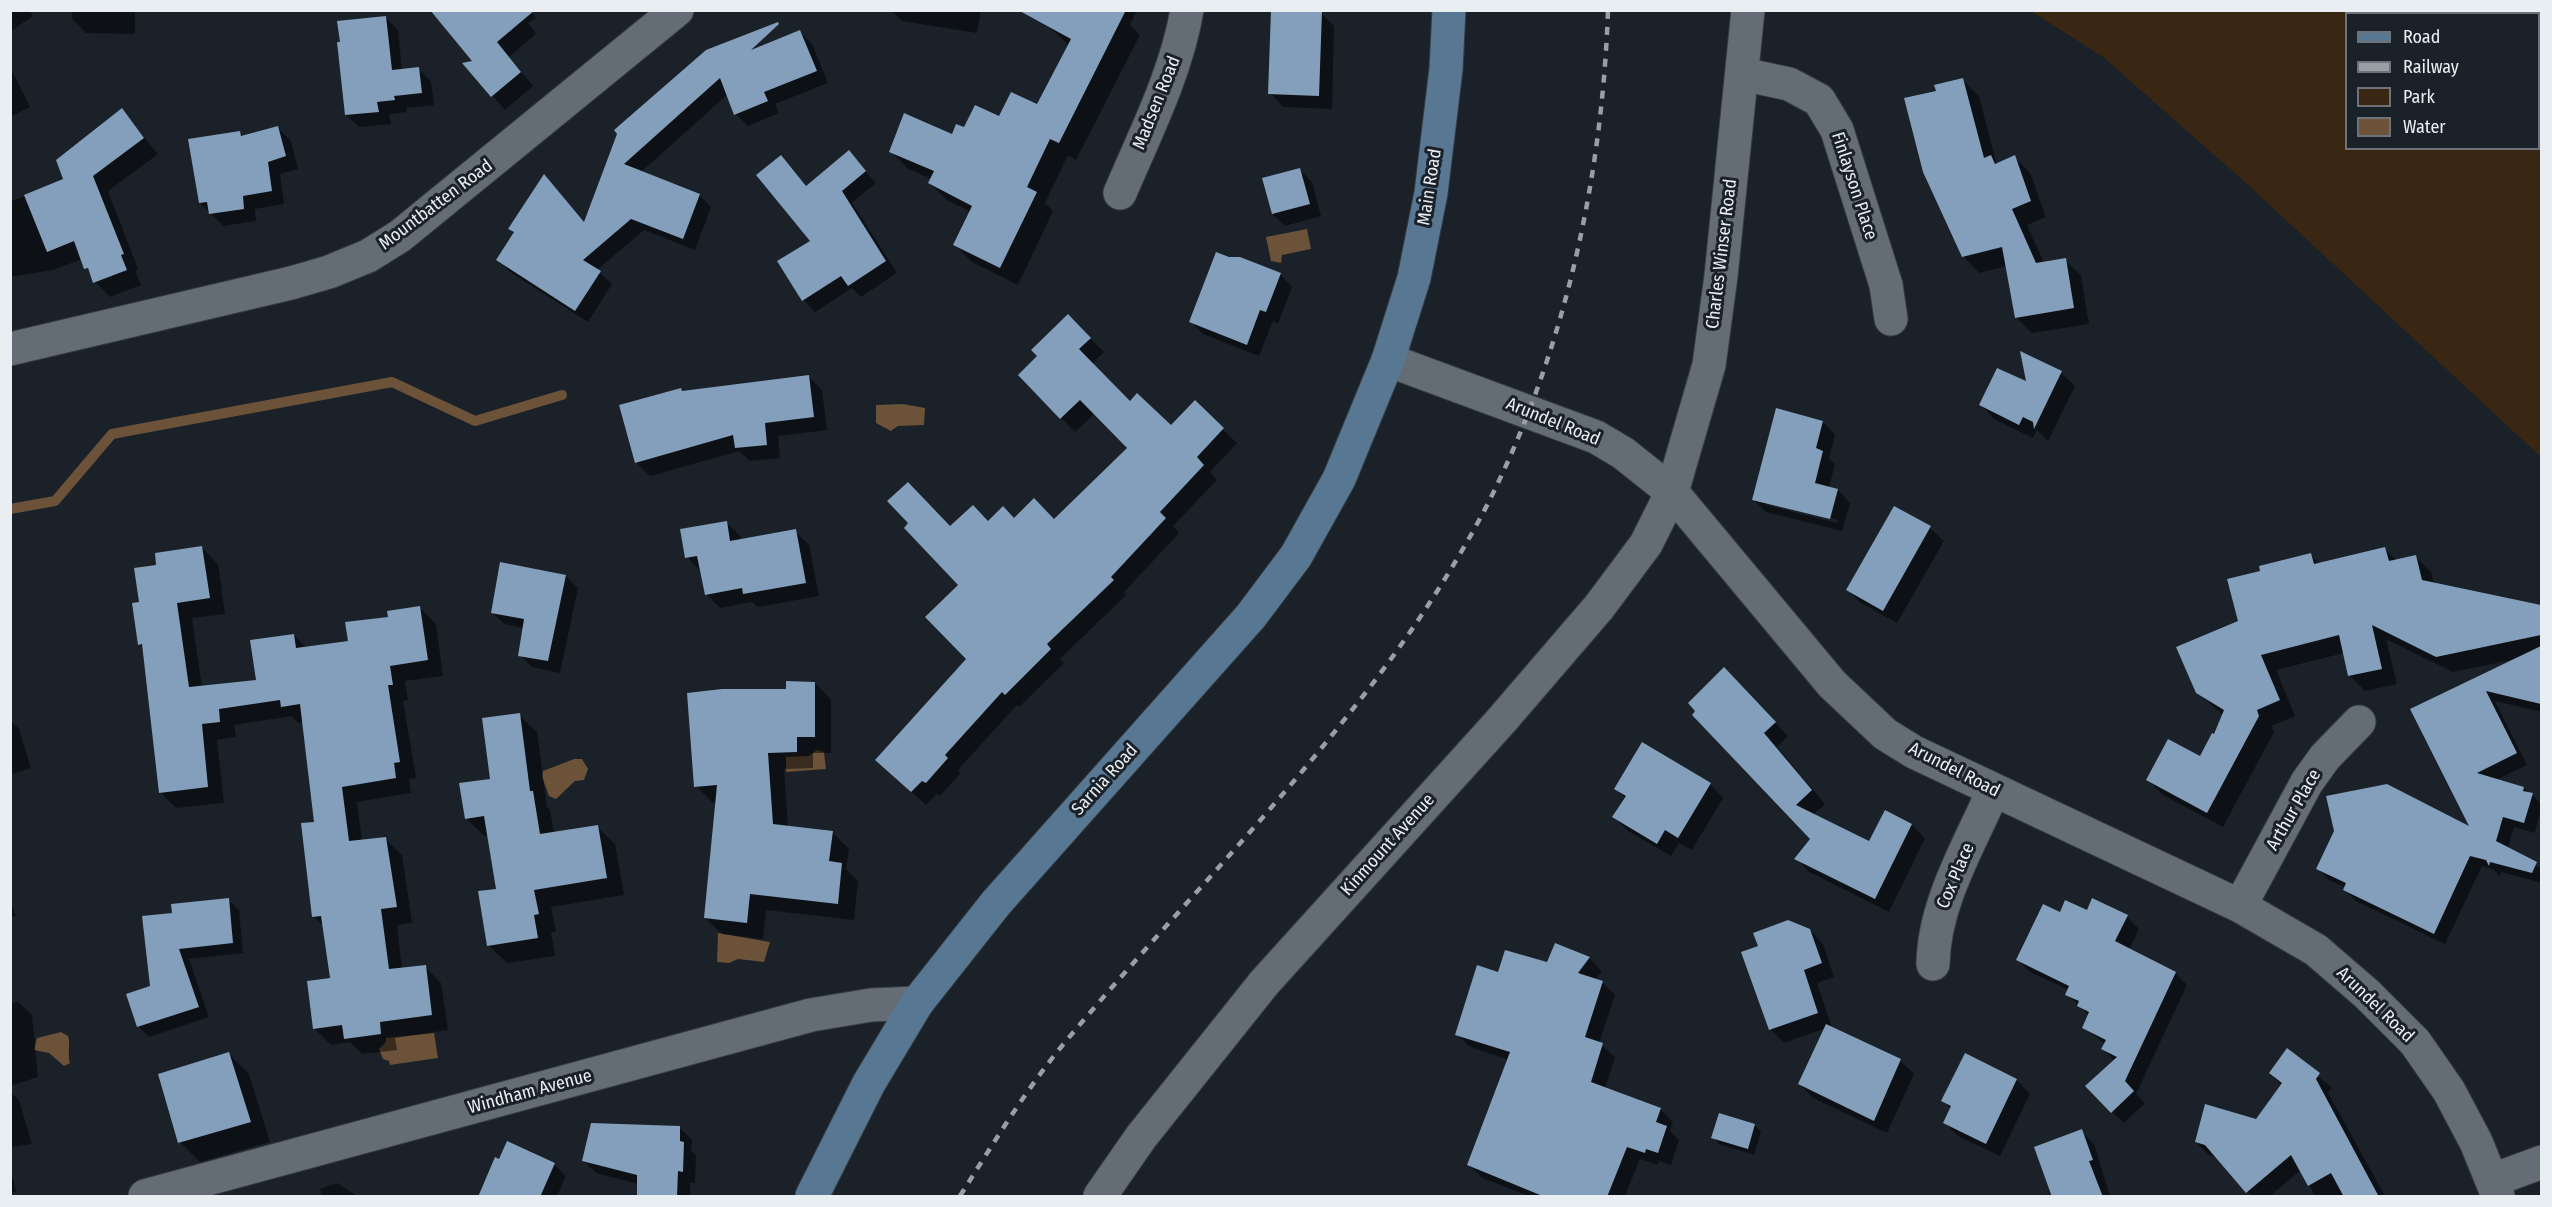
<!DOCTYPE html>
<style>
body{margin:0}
#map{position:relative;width:2552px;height:1207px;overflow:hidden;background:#1a2128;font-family:"Fira Sans Condensed",sans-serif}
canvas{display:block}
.frame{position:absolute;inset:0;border:12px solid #e9eef3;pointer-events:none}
.legend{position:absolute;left:2345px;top:12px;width:195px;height:138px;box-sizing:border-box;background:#1a2128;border:2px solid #6d7379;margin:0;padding:8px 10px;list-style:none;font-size:18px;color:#e9eef3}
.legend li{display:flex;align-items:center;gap:12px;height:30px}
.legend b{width:30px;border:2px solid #6d7379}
</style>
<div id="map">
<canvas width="2552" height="1207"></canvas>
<div class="frame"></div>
<ul class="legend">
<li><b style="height:8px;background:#577793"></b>Road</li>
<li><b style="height:8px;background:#999fa5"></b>Railway</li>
<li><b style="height:16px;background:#3a2713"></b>Park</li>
<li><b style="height:16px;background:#6b5238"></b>Water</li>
</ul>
</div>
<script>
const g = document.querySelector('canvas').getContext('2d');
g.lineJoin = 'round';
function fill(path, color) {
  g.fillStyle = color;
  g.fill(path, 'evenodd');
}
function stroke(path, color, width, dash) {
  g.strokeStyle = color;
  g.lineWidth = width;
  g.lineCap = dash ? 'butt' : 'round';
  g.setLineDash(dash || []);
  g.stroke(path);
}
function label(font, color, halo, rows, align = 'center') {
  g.font = font + ' "Fira Sans Condensed",sans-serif';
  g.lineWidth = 6;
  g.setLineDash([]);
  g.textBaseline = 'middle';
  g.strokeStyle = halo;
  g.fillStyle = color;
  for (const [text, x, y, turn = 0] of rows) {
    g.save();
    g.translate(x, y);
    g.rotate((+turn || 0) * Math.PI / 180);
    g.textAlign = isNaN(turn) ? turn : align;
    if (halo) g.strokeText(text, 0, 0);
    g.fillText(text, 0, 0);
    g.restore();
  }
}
fill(new Path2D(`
 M 2031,11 L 2541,11 L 2541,457 L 2246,183 L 2103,57 ZM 2346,14 L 2538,14 L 2538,148 L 2346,148 Z`), '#3a2713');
fill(new Path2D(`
 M 1307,229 L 1311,249 L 1282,255 L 1281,263 L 1271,261 L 1266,237 Z
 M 903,404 L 925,408 L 924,425 L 898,426 L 891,431 L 876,423 L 876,405 Z
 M 817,750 L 824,752 L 826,769 L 786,772 L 786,757 L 809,756 Z
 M 574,759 L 582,759 L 588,769 L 584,780 L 575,781 L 556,799 L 549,796 L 542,777 L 543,771 Z
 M 718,933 L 770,942 L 764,962 L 738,959 L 729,963 L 717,962 Z
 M 61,1032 L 68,1036 C 71,1046 67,1053 70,1063 L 64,1066 L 49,1053 L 34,1050 L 37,1038 Z
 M 434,1033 L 438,1058 L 390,1065 L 389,1061 L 383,1059 L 379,1049 L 386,1042 L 386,1038 Z`), '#6b5238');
fill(new Path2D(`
 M 10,10 L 29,10 L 33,16 L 10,32 Z
 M 72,10 L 135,10 L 135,34 L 86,33 L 72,19 Z
 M 530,10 L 536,18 L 528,23 L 536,34 L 509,57 L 533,86 L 505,110 L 465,64 L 475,63 Z
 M 891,10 L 981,10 L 977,33 L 902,21 Z
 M 1047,10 L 1137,10 L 1130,25 L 1140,35 L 1076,160 L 1068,155 L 1045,203 L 1053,211 L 1018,285 L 972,262 L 955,245 L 971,212 L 947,200 L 930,183 L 932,179 L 908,169 L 891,151 L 952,139 L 965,129 L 1038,106 L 1069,45 L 1042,21 Z
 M 1321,13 L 1334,26 L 1332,109 L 1283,107 L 1270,93 Z
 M 385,17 L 398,30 L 402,70 L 418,69 L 431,81 L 434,105 L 406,108 L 407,112 L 389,114 L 391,124 L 359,127 L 346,115 Z
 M 800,32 L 812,44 L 828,83 L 775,104 L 779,113 L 748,126 L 736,114 L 728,94 L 641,172 L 699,195 L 711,207 L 695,250 L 644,230 L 597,270 L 612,284 L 588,322 L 510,272 L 498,259 L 514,234 L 510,229 L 545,176 L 585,223 L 619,134 L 742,37 L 755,50 Z
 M 10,67 L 30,107 L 10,117 Z
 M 1963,80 L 1979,96 L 1996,162 L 1998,164 L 2014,157 L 2030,173 L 2046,217 L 2027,225 L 2044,263 L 2065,260 L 2081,276 L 2089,324 L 2032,333 L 2016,317 L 2007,266 L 1979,273 L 1963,256 L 1938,92 Z
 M 121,110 L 158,154 L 108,191 L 138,269 L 135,270 L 141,285 L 110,297 L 95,282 L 82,259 L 53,270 L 10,277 L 10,202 L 65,180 Z
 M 278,128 L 291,141 L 298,169 L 280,174 L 284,204 L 255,209 L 256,221 L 223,226 L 200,203 L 239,132 L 244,137 Z
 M 848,152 L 876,183 L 852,203 L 897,273 L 861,297 L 852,288 L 815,312 L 804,300 L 813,241 L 780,157 L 807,187 Z
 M 1300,170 L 1312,182 L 1321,216 L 1285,226 L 1273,214 Z
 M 1280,274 L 1292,287 L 1278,324 L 1273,321 L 1259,356 L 1203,334 L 1191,322 Z
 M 1068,316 L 1104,352 L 1092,364 L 1130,403 L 1171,427 L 1195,403 L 1237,443 L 1210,472 L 1217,480 L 1173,526 L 1179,533 L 1124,592 L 1126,595 L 1060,659 L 1064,663 L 1019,707 L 1017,705 L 958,770 L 961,773 L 940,796 L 937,794 L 926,805 L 891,773 L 968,659 L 951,528 L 1014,520 L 1055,520 L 1129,448 L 1095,413 L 1075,432 L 1020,375 L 1040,356 Z
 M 2061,373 L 2075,386 L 2048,441 L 2037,430 L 2033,438 L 1994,419 L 1981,405 L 2028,384 Z
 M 809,377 L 822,390 L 827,430 L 778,436 L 780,458 L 750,461 L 739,451 L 650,476 L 636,462 L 681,390 L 684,392 Z
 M 1823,422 L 1835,435 L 1829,458 L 1835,464 L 1829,488 L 1838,490 L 1850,503 L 1842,531 L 1766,512 L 1753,499 ZM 1766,502 L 1838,520 L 1837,523 L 1766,505 Z
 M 1895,508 L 1930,528 L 1944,541 L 1897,623 L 1861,603 L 1848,590 Z
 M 726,522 L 740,536 L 741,541 L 795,531 L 809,545 L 819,596 L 758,607 L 752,602 L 720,608 L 706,594 L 700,571 L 687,557 Z
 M 202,548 L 218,564 L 225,614 L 192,618 L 202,687 L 257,681 L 294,635 L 307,648 L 350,642 L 389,618 L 420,608 L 436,624 L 443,676 L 405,681 L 408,700 L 403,701 L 416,778 L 409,779 L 411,793 L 357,802 L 362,841 L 385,839 L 402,855 L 412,923 L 397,925 L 402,969 L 425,967 L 441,983 L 448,1030 L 395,1038 L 397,1050 L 362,1054 L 350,1042 L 331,1045 L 315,1029 L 331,979 L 324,927 L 314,916 L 316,823 L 304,722 L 298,723 L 292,716 L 234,725 L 236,737 L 217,740 L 224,803 L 176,808 L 160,792 L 144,649 L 140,644 L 141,603 L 158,567 Z
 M 2385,549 L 2397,561 L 2415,556 L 2431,572 L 2434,584 L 2542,622 L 2542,712 L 2495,701 L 2527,765 L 2496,780 L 2524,788 L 2542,804 L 2535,833 L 2514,827 L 2508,848 L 2542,869 L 2542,883 L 2501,872 L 2500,876 L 2494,870 L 2482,866 L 2445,944 L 2356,901 L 2345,890 L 2346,888 L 2329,880 L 2318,869 L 2472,830 L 2412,710 L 2516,659 L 2453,672 L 2386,639 L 2397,684 L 2365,691 L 2349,675 L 2344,653 L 2276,670 L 2295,716 L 2272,726 L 2274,732 L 2223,827 L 2163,795 L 2148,780 L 2200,758 L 2214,736 L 2223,715 L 2197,692 L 2240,621 L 2262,573 L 2310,555 L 2320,564 Z
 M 566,576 L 578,588 L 560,673 L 532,667 L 520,655 L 524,628 L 504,624 L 492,612 Z
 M 815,683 L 831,700 L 831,753 L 813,753 L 813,768 L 784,769 L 788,827 L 832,832 L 849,849 L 846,869 L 858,881 L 854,920 L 766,910 L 763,939 L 722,934 L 705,918 L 717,802 L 713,803 L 696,786 L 788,691 Z
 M 1738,683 L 1788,736 L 1777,747 L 1825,804 L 1813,815 L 1870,843 L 1912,825 L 1925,838 L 1889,912 L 1809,872 L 1796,858 L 1812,839 Z
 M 519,715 L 537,732 L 547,807 L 550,810 L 554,833 L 597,827 L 615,844 L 624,895 L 551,907 L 556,932 L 551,932 L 555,956 L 507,963 L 489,946 L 498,890 L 489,835 L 484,836 L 466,818 L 491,780 Z
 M 10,720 L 19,729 L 31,768 L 10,775 Z
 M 1710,784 L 1723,798 L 1692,850 L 1679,843 L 1671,856 L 1628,831 L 1614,817 L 1626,799 L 1616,789 Z
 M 10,899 L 16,916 L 10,918 Z
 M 228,900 L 239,910 L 243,953 L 189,959 L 209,1017 L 149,1037 L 138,1026 L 173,914 Z
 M 2088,912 L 2127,917 L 2139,929 L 2129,950 L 2175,973 L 2187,985 L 2136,1094 L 2145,1103 L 2124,1123 L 2112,1112 L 2115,1061 L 2103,1049 L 2105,1044 L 2083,1027 L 2089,1016 L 2067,994 L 2069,990 L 2030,972 L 2018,960 L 2060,914 Z
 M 1810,930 L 1823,944 L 1834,977 L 1817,983 L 1832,1028 L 1901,1061 L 1914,1074 L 1887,1133 L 1813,1098 L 1800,1084 L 1826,1028 L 1784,1043 L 1770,1029 L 1760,947 Z
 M 1589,958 L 1602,971 L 1595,980 L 1602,982 L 1615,995 L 1599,1043 L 1615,1057 L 1605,1089 L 1660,1109 L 1673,1122 L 1670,1131 L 1679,1140 L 1671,1165 L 1659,1161 L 1658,1165 L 1640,1159 L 1625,1196 L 1529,1196 L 1482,1178 L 1469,1165 L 1509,1060 L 1470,1047 L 1457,1034 L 1499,974 Z
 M 18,1002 L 32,1015 L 38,1077 L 10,1086 L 10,1003 Z
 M 2287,1051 L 2332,1088 L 2328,1093 L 2385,1196 L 2315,1196 L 2301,1170 L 2270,1196 L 2252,1196 L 2217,1157 L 2209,1155 L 2196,1142 L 2257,1120 L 2282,1085 L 2270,1073 Z
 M 229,1054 L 249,1074 L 270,1142 L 200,1162 L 180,1142 Z
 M 1965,1055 L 2017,1080 L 2030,1094 L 2000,1156 L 1958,1136 L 1945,1123 L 1951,1109 L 1943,1101 Z
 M 10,1092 L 19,1100 L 32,1144 L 10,1147 Z
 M 1720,1115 L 1755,1125 L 1761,1132 L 1754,1155 L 1719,1144 L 1713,1137 Z
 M 679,1127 L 692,1140 L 691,1151 L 696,1155 L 695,1183 L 690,1183 L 690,1196 L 638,1196 L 638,1184 L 596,1173 L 583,1160 Z
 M 2081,1131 L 2094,1144 L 2110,1196 L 2054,1196 Z
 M 500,1161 L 554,1164 L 566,1176 L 557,1196 L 479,1196 Z
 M 10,1166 L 16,1192 L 10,1193 Z
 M 337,1183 L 357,1196 L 322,1196 L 320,1189 Z`), '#0007');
stroke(new Path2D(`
 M 10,509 L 55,501 L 112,434 L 392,382 L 475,421 L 562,395`), '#6b5238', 10);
fill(new Path2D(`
 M 430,10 L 535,10 L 497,42 L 521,72 L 491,97 L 462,63 L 472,61 Z
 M 1018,10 L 1126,10 L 1059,143 L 1050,139 L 1027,187 L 1037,192 L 1000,268 L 953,245 L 972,206 L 928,183 L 934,171 L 889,152 L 904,113 L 952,134 L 956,124 L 964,127 L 975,105 L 999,116 L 1011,92 L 1037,104 L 1071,39 Z
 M 1271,10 L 1322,11 L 1319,96 L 1268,94 Z
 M 386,16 L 392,70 L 419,67 L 422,93 L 394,96 L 395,100 L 377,102 L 379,112 L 345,115 L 337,42 L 340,42 L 337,21 Z
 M 778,22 L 779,24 L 751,50 L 800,30 L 817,71 L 764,92 L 768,101 L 734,115 L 720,78 L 624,164 L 700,194 L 683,239 L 631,219 L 583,260 L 601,271 L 575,311 L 496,260 L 514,232 L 508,229 L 544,174 L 584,222 L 617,134 L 614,130 L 706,50 Z
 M 1963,78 L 1984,158 L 1991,155 L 1995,164 L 2015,155 L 2031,201 L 2012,209 L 2036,263 L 2066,258 L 2074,308 L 2015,318 L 2002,247 L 1962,257 L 1923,172 L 1904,98 L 1936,91 L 1934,85 Z
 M 122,108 L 144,138 L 93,176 L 124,254 L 121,255 L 127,270 L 93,283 L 88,268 L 84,269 L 74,241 L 47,252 L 24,195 L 63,179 L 56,160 Z
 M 278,126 L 286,156 L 268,162 L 272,191 L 243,196 L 244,209 L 209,214 L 207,202 L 199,203 L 188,139 L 240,131 L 241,136 Z
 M 849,150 L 866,171 L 842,191 L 886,261 L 848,286 L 841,276 L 802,301 L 777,261 L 810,241 L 756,175 L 781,155 L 806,186 Z
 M 1300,168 L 1310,204 L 1272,214 L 1262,178 Z
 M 1216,252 L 1229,257 L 1240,257 L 1281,273 L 1266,312 L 1260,310 L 1247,345 L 1189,322 Z
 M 1068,314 L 1091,338 L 1079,349 L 1130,401 L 1137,393 L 1171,425 L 1195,400 L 1224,428 L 1197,457 L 1204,465 L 1160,512 L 1166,518 L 1111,577 L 1114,580 L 1047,644 L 1051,649 L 1005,695 L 1002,692 L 945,755 L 948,758 L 926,783 L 922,781 L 911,792 L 875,760 L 966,659 L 925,617 L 958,585 L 904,528 L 908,523 L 887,501 L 908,482 L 950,526 L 973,505 L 988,521 L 1003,506 L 1014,518 L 1034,498 L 1054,519 L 1127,448 L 1080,400 L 1060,419 L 1018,375 L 1037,356 L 1031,350 Z
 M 2020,351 L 2062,371 L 2034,429 L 2033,422 L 2023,417 L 2019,425 L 1979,405 L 1997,368 L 2026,381 Z
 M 809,375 L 814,417 L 765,423 L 767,445 L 735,448 L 733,435 L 635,463 L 619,405 L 681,388 L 682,391 Z
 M 1776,408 L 1823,421 L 1816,448 L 1823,451 L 1815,483 L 1838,489 L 1830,519 L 1752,500 Z
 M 1894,506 L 1931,526 L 1883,611 L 1846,590 Z
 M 727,521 L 730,541 L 796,529 L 806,583 L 743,594 L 742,588 L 705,595 L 697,556 L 685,558 L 680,529 Z
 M 202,546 L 210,598 L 177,603 L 189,687 L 256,680 L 250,640 L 294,634 L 296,648 L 348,641 L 345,622 L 388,617 L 387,611 L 420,606 L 428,660 L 390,666 L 393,685 L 388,685 L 400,762 L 394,763 L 396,778 L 342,787 L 349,841 L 386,837 L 397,907 L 381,909 L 389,969 L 426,965 L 432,1015 L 380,1022 L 381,1034 L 344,1039 L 342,1025 L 313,1029 L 307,981 L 330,978 L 321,916 L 312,917 L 301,823 L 314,822 L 300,704 L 281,707 L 280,700 L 219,709 L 220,722 L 202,724 L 208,787 L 159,793 L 142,644 L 138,645 L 132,603 L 139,602 L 134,568 L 156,565 L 155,553 Z
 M 2385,547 L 2389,561 L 2416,555 L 2422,580 L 2541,605 L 2541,635 L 2436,657 L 2372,625 L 2382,669 L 2348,676 L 2339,635 L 2261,655 L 2280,700 L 2257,710 L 2259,716 L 2207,813 L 2146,780 L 2168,739 L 2200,756 L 2212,733 L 2214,734 L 2224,710 L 2196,693 L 2176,647 L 2238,621 L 2227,579 L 2260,571 L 2259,566 L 2311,553 L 2314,564 Z
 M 500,562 L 566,575 L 548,661 L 518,656 L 524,619 L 491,613 Z
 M 2541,646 L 2541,704 L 2486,691 L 2517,753 L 2477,773 L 2524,787 L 2523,791 L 2533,793 L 2524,823 L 2503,817 L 2496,841 L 2537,862 L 2532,873 L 2490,862 L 2489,866 L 2486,860 L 2470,856 L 2434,934 L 2343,890 L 2346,883 L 2316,869 L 2334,831 L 2326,796 L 2387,784 L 2469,826 L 2410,709 Z
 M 1724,667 L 1776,722 L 1764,733 L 1812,790 L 1796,805 L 1869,841 L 1885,810 L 1912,824 L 1875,899 L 1794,859 L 1810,839 L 1692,715 L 1695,711 L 1688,703 Z
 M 786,681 L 815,682 L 815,737 L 797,737 L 797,752 L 768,753 L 773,824 L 833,831 L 829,861 L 842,863 L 838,904 L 750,894 L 747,923 L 704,918 L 717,785 L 694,787 L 687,693 L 722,689 L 786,689 Z
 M 520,713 L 530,791 L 533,791 L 540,834 L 598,825 L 607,878 L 534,890 L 539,914 L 534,915 L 538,938 L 487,946 L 478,891 L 496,889 L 484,816 L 465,819 L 459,783 L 490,779 L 482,718 Z
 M 1642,742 L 1711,783 L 1678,838 L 1665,830 L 1657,844 L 1612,817 L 1626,796 L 1614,789 Z
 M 229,898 L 233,943 L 179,949 L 199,1007 L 137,1027 L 126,994 L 150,986 L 142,916 L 172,913 L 171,904 Z
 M 2092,898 L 2128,915 L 2115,941 L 2176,972 L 2125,1081 L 2134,1091 L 2111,1113 L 2085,1086 L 2117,1057 L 2101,1049 L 2106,1040 L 2082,1028 L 2089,1012 L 2077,1006 L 2079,1001 L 2065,995 L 2069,986 L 2016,960 L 2043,904 L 2060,912 L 2065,900 L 2087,910 Z
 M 1788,920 L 1810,929 L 1822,963 L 1804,970 L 1818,1013 L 1769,1030 L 1741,952 L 1758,946 L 1753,933 Z
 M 1555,943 L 1590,957 L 1578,973 L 1603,981 L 1585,1037 L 1603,1043 L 1591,1082 L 1661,1108 L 1656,1122 L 1667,1126 L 1658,1153 L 1646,1149 L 1645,1153 L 1627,1147 L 1607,1197 L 1545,1197 L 1467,1165 L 1510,1052 L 1455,1035 L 1477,965 L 1498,972 L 1505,950 L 1547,962 Z
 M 1826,1024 L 1901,1059 L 1874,1121 L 1798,1084 Z
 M 2287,1048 L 2320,1073 L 2316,1079 L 2379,1197 L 2344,1197 L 2331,1173 L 2308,1186 L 2291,1155 L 2246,1193 L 2205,1145 L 2195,1142 L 2205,1104 L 2256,1119 L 2282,1083 L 2269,1073 Z
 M 229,1052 L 251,1122 L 178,1143 L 158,1074 Z
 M 1965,1053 L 2017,1079 L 1986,1144 L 1943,1123 L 1951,1106 L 1941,1101 Z
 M 1719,1113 L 1755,1124 L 1748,1149 L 1711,1138 Z
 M 591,1123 L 680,1126 L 680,1141 L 684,1142 L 683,1172 L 678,1171 L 677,1197 L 637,1197 L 637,1175 L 582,1161 Z
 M 2082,1129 L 2093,1160 L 2089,1161 L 2103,1197 L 2052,1197 L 2034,1147 Z
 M 507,1141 L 555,1163 L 540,1197 L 478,1197 L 495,1157 L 499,1159 Z`), '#839fbb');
const street = new Path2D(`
 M 1742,74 L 1789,84 L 1819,100 L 1837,130 L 1886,285 L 1891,319
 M 1120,193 C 1145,134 1176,74 1187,10
 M 10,349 L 291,283 L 329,272 L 368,256 L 400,236 L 677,10
 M 1388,360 L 1596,437 L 1623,453 L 1672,492 L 1832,684 L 1885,734 L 1914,752 L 2240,906 L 2316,950 L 2367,994 L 2415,1042 L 2449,1091 L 2476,1142 L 2498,1196
 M 2240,906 L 2307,782 L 2325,757 L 2359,722
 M 1933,964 C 1934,903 1969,846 1993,791
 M 2493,1180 L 2542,1162
 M 145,1196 L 811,1015 L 871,1005 L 917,1003
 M 1100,1196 L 1141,1137 L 1264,983 L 1501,721 L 1599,607 L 1646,544 L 1672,492 L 1709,365 L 1721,276 L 1748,10`);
const secondary = new Path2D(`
 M 812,1196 L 869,1083 L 917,1003 L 996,903 L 1251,616 L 1296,556 L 1339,479 L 1388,360 L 1414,278 L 1431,193 L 1446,69 L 1449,10`);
stroke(street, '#373d43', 35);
stroke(secondary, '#373d43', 35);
stroke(street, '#646c75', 33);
stroke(secondary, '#577793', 33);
stroke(new Path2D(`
 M 960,1196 C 993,1144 1026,1089 1066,1041 C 1158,931 1259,828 1348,715 C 1398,653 1445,584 1483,513 C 1563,359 1602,183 1608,10`), '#999fa5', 4.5, [8, 8]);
label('18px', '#e9eef3', '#1a2128', [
 ["Madsen Road",1157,103,-68],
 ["Finlayson Place",1854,186,72],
 ["Main Road",1430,187,-81],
 ["Mountbatten Road",436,205,-37],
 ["Charles Winser Road",1722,254,-83],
 ["Arundel Road",1553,422,22],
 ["Arundel Road",1954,770,27],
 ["Sarnia Road",1105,780,-48],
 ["Arthur Place",2294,810,-60],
 ["Kinmount Avenue",1388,845,-48],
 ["Cox Place",1956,876,-67],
 ["Arundel Road",2375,1005,44],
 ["Windham Avenue",530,1092,-15]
]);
</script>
